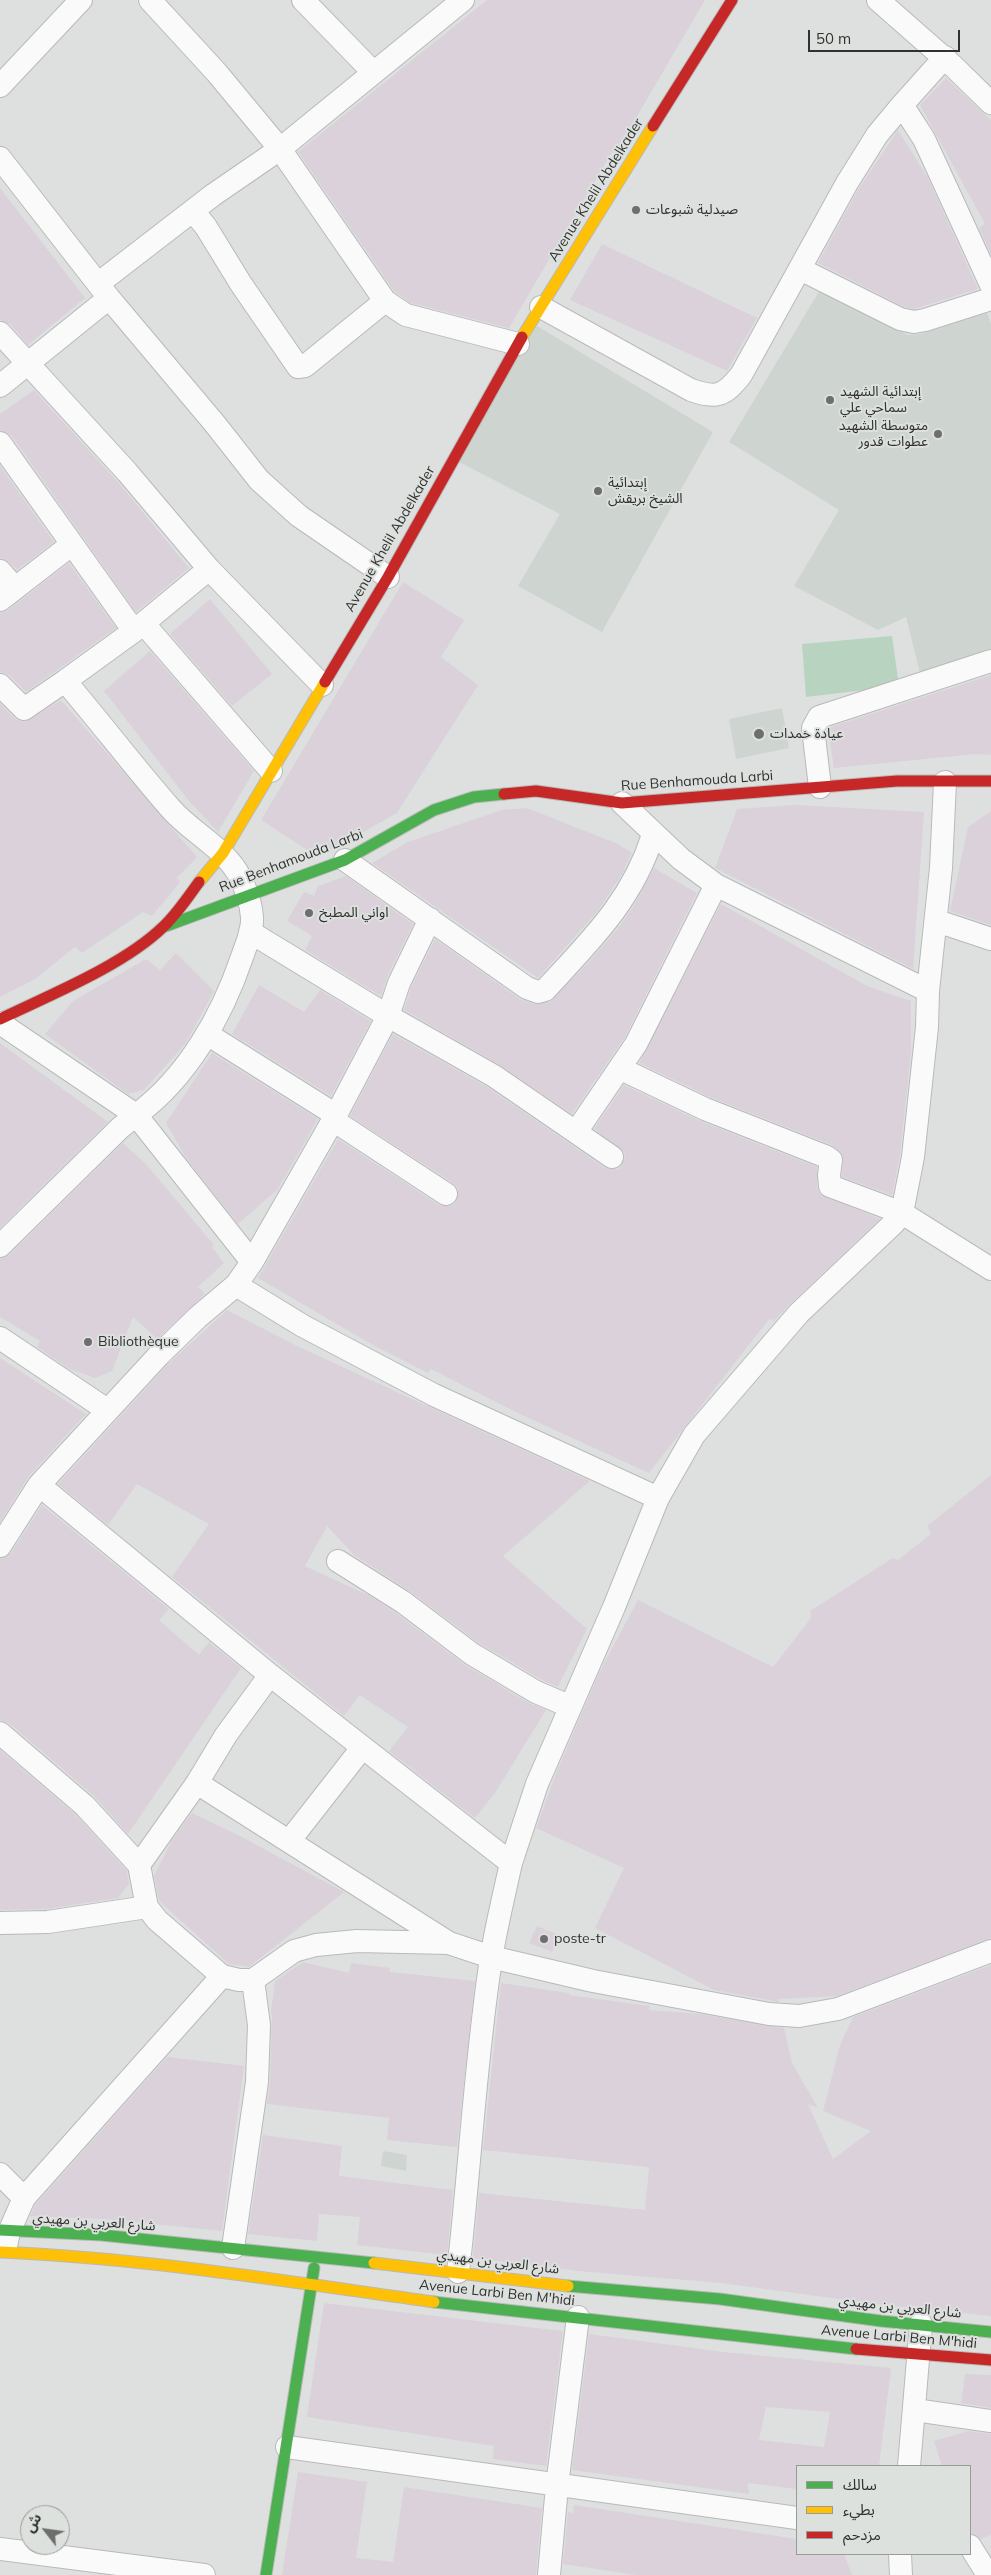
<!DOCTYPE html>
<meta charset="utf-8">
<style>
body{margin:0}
#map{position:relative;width:991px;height:2575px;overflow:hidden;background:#dee0df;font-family:Mulish,"Noto Sans Arabic",sans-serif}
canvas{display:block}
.legend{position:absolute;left:796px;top:2465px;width:175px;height:90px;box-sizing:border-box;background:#dde1de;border:1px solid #989b98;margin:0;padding:6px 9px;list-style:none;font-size:15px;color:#303130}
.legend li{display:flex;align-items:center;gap:10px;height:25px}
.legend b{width:25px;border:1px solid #989b98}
.north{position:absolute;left:20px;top:2505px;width:50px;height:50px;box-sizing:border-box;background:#dde1de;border:1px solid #989b98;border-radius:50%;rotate:300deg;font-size:14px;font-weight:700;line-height:20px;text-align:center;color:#303130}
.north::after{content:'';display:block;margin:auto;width:18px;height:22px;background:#6d6e6d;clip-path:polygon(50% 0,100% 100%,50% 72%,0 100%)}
.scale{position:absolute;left:808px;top:30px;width:152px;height:22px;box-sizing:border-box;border:2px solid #303130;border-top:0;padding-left:6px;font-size:15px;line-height:18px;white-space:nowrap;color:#303130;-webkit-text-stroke:4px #dde1de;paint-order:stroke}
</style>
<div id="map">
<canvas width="991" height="2575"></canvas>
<ul class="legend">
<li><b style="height:6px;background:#4caf50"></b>سالك</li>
<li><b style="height:6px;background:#ffc107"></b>بطيء</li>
<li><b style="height:6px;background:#c62828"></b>مزدحم</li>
</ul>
<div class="north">ش</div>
<div class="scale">50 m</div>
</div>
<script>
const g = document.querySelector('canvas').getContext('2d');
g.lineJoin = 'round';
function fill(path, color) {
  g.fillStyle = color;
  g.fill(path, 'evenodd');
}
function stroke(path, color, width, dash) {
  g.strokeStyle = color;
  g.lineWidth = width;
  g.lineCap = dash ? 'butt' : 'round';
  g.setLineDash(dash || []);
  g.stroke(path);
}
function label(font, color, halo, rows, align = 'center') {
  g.font = font + ' Mulish,"Noto Sans Arabic",sans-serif';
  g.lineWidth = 4;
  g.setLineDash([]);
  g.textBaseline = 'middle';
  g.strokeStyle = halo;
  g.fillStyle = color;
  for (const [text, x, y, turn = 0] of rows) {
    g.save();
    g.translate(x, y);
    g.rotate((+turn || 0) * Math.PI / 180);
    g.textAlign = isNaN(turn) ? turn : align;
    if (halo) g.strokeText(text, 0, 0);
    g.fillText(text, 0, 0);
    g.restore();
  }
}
fill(new Path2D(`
 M 821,288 L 908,335 L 920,334 L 987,312 L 991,324 L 991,653 L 921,677 L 906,617 L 878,630 L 794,586 L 839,510 L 729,442 Z
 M 537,326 L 713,432 L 602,632 L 518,586 L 560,514 L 455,460 Z
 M 782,708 L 789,748 L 736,759 L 729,719 Z
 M 383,2151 L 407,2155 L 406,2171 L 381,2166 Z`), '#ced5d0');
fill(new Path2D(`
 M 892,636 L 899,686 L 806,697 L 802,644 Z`), '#b8d4c0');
fill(new Path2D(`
 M 487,0 L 705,0 L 615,154 L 612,152 L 509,328 L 411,303 L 394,291 L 298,152 Z
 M 946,78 L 991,120 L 991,254 L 979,228 L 985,224 L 920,105 Z
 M 898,130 L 928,178 L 978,289 L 914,309 L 904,307 L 818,263 L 858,190 Z
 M 0,188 L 85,298 L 28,345 L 10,324 L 0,320 Z
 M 602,244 L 757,318 L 727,371 L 570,300 Z
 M 34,390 L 117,481 L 189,568 L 136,612 L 11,435 L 0,430 L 0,414 Z
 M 0,466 L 54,542 L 17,570 L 9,562 L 0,558 Z
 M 69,563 L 116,628 L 26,692 L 9,675 L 0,672 L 0,613 L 8,610 Z
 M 403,582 L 464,620 L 441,657 L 478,685 L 397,813 L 338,846 L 315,855 L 261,820 Z
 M 210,599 L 272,674 L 232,706 L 170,634 Z
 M 150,651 L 254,771 L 218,832 L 189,801 L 104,691 Z
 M 991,675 L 991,755 L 976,754 L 834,768 L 828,728 Z
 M 61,700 L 197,857 L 177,878 L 180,882 L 152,916 L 143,912 L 82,953 L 75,947 L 35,979 L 0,997 L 0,704 L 15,719 L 25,722 Z
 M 796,805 L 924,812 L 913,969 L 715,868 L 737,809 Z
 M 527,808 L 618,844 L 632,853 L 622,874 L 598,911 L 538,978 L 372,863 L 408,842 L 502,810 Z
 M 991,811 L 991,925 L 950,911 L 968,827 Z
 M 654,868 L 697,893 L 625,1037 L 572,1114 L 500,1065 L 404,1010 L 411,988 L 435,939 L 520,999 L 534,1004 L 549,1002 L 588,963 L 619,927 L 633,907 Z
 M 346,876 L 413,924 L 387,977 L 381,996 L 305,950 L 312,936 L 287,921 L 304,892 L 314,896 L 318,886 Z
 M 721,904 L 867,986 L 911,1001 L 911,1053 L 900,1155 L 892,1195 L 842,1177 L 843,1155 L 832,1145 L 710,1097 L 639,1063 Z
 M 176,953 L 214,991 L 186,1043 L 144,1090 L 128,1094 L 45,1034 L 73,1001 L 146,959 L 160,970 Z
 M 259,985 L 304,1012 L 320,990 L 371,1021 L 331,1096 L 232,1034 Z
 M 393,1034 L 487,1087 L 605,1168 L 618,1169 L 625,1158 L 624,1152 L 594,1129 L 624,1085 L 700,1121 L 817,1167 L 817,1187 L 820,1194 L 880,1219 L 790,1304 L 774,1321 L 769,1319 L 649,1473 L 522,1415 L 431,1369 L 428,1373 L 373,1345 L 258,1278 L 338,1139 L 439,1205 L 451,1206 L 457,1201 L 458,1189 L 453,1183 L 350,1116 Z
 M 0,1043 L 108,1122 L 0,1228 Z
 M 212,1053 L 318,1119 L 278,1189 L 238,1224 L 186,1158 L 166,1123 Z
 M 123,1143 L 146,1164 L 214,1245 L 212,1247 L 224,1263 L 198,1287 L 205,1294 L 157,1339 L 133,1317 L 112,1371 L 95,1378 L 69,1369 L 37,1347 L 40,1341 L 0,1317 L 0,1259 L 9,1255 Z
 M 227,1310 L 299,1347 L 590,1481 L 503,1556 L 587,1629 L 558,1687 L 542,1680 L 479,1643 L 411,1592 L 354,1555 L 327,1526 L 305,1566 L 370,1596 L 396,1613 L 465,1665 L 529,1703 L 546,1710 L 495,1793 L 475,1818 L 389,1751 L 408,1727 L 360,1695 L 344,1716 L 172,1577 L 209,1524 L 137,1484 L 108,1525 L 58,1484 L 168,1364 Z
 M 0,1358 L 86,1414 L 29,1476 L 0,1522 Z
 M 991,1475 L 991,1938 L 837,1996 L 778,1999 L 779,2002 L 714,1990 L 595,1928 L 624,1868 L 536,1828 L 557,1771 L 600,1671 L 638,1600 L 773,1667 L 811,1618 L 810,1611 L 893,1558 L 898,1560 L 931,1534 L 927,1526 Z
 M 42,1505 L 169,1609 L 159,1620 L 199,1655 L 209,1642 L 241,1668 L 128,1834 L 94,1796 L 9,1723 L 0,1720 L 0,1559 L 11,1553 Z
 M 0,1750 L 76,1815 L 127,1871 L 129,1884 L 118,1898 L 47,1909 L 0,1910 Z
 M 192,1813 L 240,1836 L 344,1892 L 249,1967 L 229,1964 L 159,1901 L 154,1876 L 172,1840 Z
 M 537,1926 L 559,1935 L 552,1952 L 529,1943 Z
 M 303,1962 L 349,1973 L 351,1963 L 390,1968 L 390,1972 L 475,1981 L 457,2147 L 387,2140 L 389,2118 L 267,2104 L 270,2083 L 272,2016 L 271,2012 L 275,1981 Z
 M 991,1965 L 991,2316 L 883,2305 L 721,2283 L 578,2271 L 473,2258 L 479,2193 L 645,2210 L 649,2167 L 483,2150 L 501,1983 L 569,1993 L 569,1995 L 650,2006 L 649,2010 L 700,2014 L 784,2028 L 792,2063 L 818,2108 L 808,2104 L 833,2159 L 871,2131 L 823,2111 L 840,2045 L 853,2017 Z
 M 167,2057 L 244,2066 L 222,2231 L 103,2219 L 30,2216 L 35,2205 Z
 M 263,2135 L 342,2146 L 339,2176 L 453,2190 L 447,2255 L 357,2245 L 360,2217 L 319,2214 L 317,2241 L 248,2234 Z
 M 324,2303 L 563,2331 L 546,2466 L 493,2459 L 494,2446 L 307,2417 Z
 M 589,2334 L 724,2352 L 891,2368 L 879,2466 L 797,2466 L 797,2489 L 748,2483 L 749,2494 L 572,2470 ZM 766,2407 L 830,2412 L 824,2447 L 759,2440 Z
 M 965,2374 L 991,2375 L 991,2408 L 961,2403 Z
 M 968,2431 L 991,2434 L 991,2535 L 981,2539 L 970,2533 L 970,2466 L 942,2466 L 934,2441 Z
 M 298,2472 L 367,2482 L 356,2558 L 393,2562 L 404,2487 L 542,2508 L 536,2575 L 282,2575 Z
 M 574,2505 L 797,2539 L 797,2554 L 844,2554 L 852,2575 L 636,2575 L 563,2564 L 568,2512 L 573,2513 Z`), '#dad1db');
const street = new Path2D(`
 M 150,0 L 217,73 L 280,149 L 385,301 L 406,315 L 518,344
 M 303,0 L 373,72
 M 878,0 L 952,65 L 991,103
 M 945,57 L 902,105 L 924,139 L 991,285
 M 0,86 L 81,0
 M 0,158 L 109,298 L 215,424 L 259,480 L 299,516 L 388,577
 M 193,211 L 206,227 L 241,284 L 298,367 L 305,366 L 385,301
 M 800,269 L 900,319 L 914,322 L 925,320 L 991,299
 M 99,283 L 213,195 L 280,149 L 463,0
 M 541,307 L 691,390 C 717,399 724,396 741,375 L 847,183 L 877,135 L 902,105
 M 0,333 L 127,472 L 209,569 L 322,685
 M 0,386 L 109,298
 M 0,443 L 134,631 L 65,681 C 101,723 134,767 171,809 C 192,833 225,848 240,877 C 246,889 251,904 252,917 C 253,931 246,945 242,957 C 222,1016 187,1078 136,1115 L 0,1023
 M 0,571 L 15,588
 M 0,600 L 71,545
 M 144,624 L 271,771
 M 134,631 L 209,569
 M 0,685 L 24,709 L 65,681
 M 945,782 L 941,868 L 928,991 L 927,1027 L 913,1157 L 902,1213 L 991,1269
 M 820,787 L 813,728 L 819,717 L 991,661
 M 622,803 L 681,859 L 716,885 L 928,991
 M 345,860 L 527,988 L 538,992 L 545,990 C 591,940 632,901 653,835
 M 430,919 L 399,983 L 388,1016 L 494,1076 L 612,1157
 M 937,921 L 991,939
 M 250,932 L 388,1016 L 336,1115 L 252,1262
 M 207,1034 L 336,1115
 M 333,1120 L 446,1194
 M 576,1132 L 636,1044 L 716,885
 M 0,1246 L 120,1128 L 136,1115 L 252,1262 L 236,1285 L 198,1317 L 159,1355 L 39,1485 L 0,1546
 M 236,1285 L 303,1326 L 434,1395 L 658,1498
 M 0,1338 L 107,1410
 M 39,1485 L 270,1675 L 226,1735 L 197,1783 L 139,1865
 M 338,1561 L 403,1602 L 472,1654 L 536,1692 L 569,1706
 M 270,1675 L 511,1863 C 504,1895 496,1927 491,1959 C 475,2063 470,2168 458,2272
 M 0,1733 L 85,1806 L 139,1865 L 147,1907 L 157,1920 L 222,1976 L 239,1980 L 253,1980 L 294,1951 L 316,1945 L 357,1941 L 449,1943 L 491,1957 L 593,1981 L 769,2014 L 799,2016 L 838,2009 L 991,1951
 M 197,1783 L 449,1943
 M 290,1840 L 362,1748
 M 511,1863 L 537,1784 L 614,1607 L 658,1498 L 694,1435 L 799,1313 L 894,1223 L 902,1213 L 830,1186 L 829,1175 L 831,1160 L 827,1157 L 705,1109 L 621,1069
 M 0,1923 L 48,1922 L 147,1907
 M 0,2174 L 24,2198
 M 6,2246 L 9,2232 L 24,2198 L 222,1976
 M 233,2248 L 257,2082 L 259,2025 L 253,1980
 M 915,2410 L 991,2421
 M 287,2447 L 797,2518
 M 909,2466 L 921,2324
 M 970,2546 L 988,2575
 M 0,2549 L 204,2575
 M 900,2554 L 901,2575
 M 549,2575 L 557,2486 L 578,2317`);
const fast = new Path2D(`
 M 166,926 L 345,860 L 434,810 L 474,797 L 504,794
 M 0,2230 L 101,2235 L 374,2263
 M 568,2286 L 720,2299 L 881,2321 L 991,2332
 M 434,2302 L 856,2349
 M 266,2575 L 314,2268`);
const slow = new Path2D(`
 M 522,337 L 653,126
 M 199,882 L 223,853 L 325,682
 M 0,2252 C 145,2258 290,2282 434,2302
 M 374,2263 L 568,2286`);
const jam = new Path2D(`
 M 653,126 L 732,0
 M 325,682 L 388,577 L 522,337
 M 504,794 L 536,791 L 622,803 L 897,781 L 991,781
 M 0,1019 C 50,995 124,965 163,927 C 177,914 188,897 199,882
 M 856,2349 L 991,2360`);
stroke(street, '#b8bab8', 24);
stroke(fast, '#b8bab8', 13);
stroke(slow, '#b8bab8', 13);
stroke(jam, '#b8bab8', 13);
stroke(street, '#fafafa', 22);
stroke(fast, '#4caf50', 11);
stroke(slow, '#ffc107', 11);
stroke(jam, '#c62828', 11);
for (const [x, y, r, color] of [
 [636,210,5,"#6d6e6d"],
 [830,400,5,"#6d6e6d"],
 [938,434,5,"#6d6e6d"],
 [598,491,5,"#6d6e6d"],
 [759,734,6,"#6d6e6d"],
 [309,913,5,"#6d6e6d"],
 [88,1342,5,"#6d6e6d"],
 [544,1939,5,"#6d6e6d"]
]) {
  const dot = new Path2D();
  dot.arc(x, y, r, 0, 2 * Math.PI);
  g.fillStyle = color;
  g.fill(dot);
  stroke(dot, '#dde1de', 2);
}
label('14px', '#303130', '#dde1de', [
 ["Avenue Khelil Abdelkader",596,190,-58],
 ["Avenue Khelil Abdelkader",390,539,-60],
 ["Rue Benhamouda Larbi",697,781,-4],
 ["Rue Benhamouda Larbi",291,861,-21],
 ["شارع العربي بن مهيدي",94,2222,4],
 ["شارع العربي بن مهيدي",498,2262,7],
 ["Avenue Larbi Ben M'hidi",497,2293,6],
 ["شارع العربي بن مهيدي",900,2307,6],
 ["Avenue Larbi Ben M'hidi",899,2337,5]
]);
label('14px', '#303130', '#dde1de', [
 ["صيدلية شبوعات",646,210],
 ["إبتدائية الشهيد",840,392],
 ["سماحي علي",840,408],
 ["متوسطة الشهيد",928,426,"right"],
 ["عطوات قدور",928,442,"right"],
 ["إبتدائية",608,483],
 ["الشيخ بريقش",608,499],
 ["عيادة خمدات",770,734],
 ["اواني المطبخ",319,913],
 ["Bibliothèque",98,1342],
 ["poste-tr",554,1939]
], 'left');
</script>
